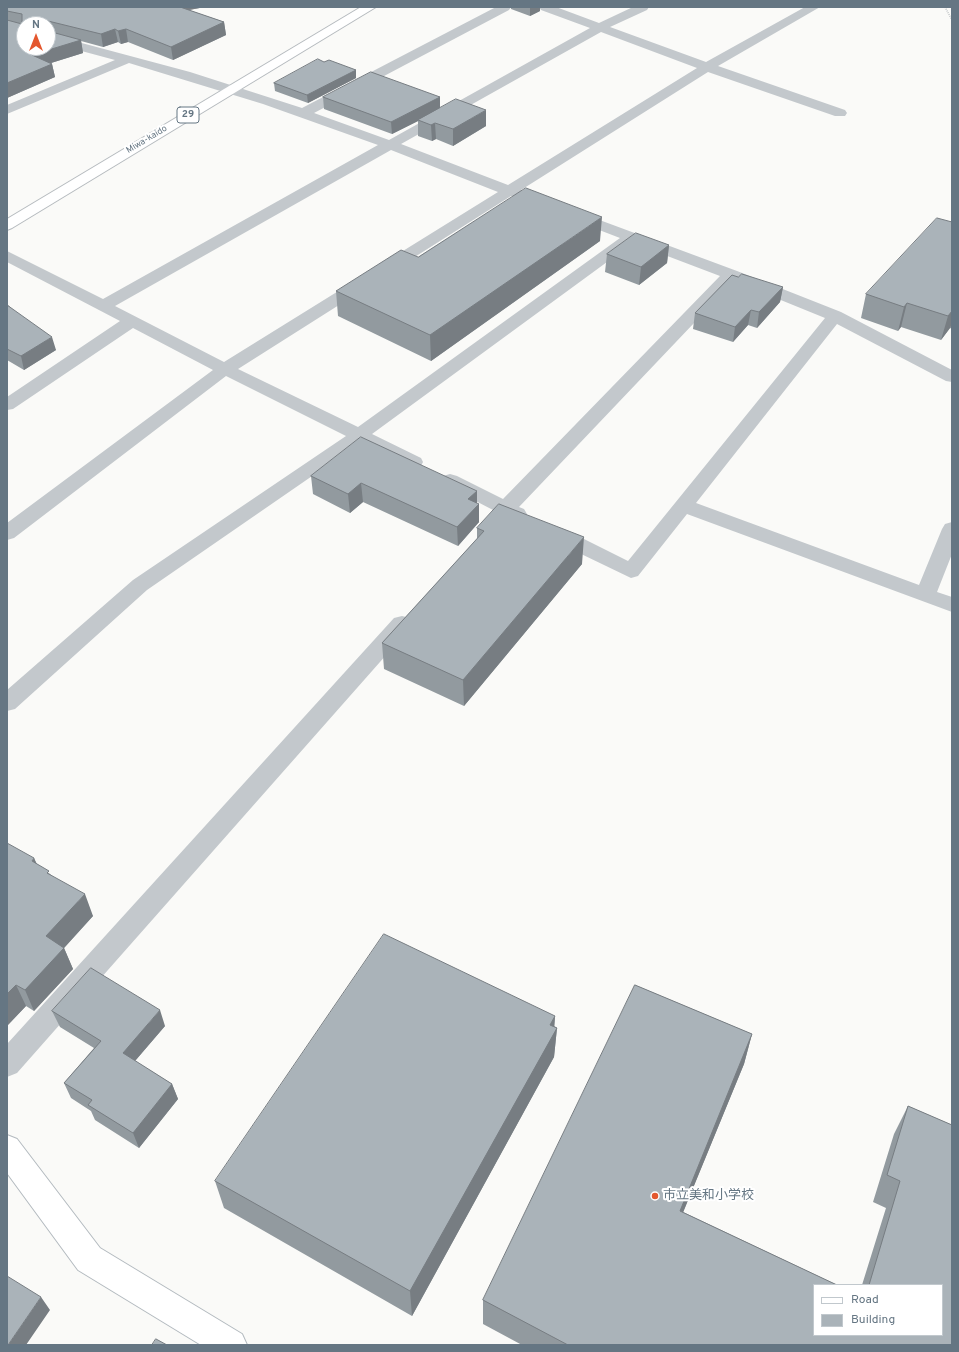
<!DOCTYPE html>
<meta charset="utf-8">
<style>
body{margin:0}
#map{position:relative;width:959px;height:1352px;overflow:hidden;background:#fafaf8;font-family:Overpass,sans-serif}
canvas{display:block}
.frame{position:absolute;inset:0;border:8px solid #657683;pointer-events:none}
.legend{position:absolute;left:813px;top:1284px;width:130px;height:52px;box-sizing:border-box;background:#fff;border:1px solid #c1c8cd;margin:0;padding:5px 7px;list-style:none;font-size:12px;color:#657683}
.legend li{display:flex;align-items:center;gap:8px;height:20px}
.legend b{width:20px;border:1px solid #c1c8cd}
.north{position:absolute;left:16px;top:16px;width:40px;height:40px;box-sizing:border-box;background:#fff;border:1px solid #c1c8cd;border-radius:50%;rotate:0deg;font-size:11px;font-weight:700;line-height:16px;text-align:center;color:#657683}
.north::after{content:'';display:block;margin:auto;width:14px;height:18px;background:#e4572e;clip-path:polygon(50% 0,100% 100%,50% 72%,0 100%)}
</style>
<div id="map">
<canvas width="959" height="1352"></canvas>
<div class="frame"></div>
<ul class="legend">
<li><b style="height:5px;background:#fff"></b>Road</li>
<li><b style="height:11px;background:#aab3b9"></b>Building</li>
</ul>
<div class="north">N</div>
</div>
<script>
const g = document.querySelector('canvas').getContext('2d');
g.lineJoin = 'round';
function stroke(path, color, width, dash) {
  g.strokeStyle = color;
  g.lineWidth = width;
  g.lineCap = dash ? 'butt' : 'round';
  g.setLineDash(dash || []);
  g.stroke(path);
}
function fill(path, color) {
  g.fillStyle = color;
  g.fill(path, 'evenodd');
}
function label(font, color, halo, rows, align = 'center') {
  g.font = font + ' Overpass,"Noto Sans JP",sans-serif';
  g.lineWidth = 4;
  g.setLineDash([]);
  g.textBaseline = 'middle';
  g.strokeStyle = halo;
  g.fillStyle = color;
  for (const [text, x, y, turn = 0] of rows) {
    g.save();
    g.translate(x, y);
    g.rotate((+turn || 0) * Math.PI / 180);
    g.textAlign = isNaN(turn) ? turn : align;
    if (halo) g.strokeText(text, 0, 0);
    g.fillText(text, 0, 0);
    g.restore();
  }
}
const secondary = new Path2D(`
 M 7,1135 L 17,1139 L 100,1248 L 242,1334 L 247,1345 L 201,1345 L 78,1270 L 7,1173 Z`);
const primary = new Path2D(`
 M 361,7 L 376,7 L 12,228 L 7,230 L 7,219 Z`);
stroke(secondary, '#b3babf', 2);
stroke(primary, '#b5babe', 2);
stroke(new Path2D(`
 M 945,7 L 952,20`), '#bbbfc2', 1.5, [1, 1]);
fill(new Path2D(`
 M 496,7 L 511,7 L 509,10 L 314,113 L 389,140 L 590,28 L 541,10 L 539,7 L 556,7 L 599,23 L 633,7 L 649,7 L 647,10 L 610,27 L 706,62 L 805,7 L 820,7 L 718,66 L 845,110 L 847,113 L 845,116 L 835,116 L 708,72 L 521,190 L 525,194 L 523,197 L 518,198 L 511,196 L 238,369 L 358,427 L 620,238 L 568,218 L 565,215 L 568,212 L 578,212 L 737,271 L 841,312 L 952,370 L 952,382 L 946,381 L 837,324 L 696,503 L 919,585 L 942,529 L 945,524 L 952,522 L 952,554 L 937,592 L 952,597 L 952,612 L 687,514 L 638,576 L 631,578 L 550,539 L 547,534 L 550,529 L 557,527 L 564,529 L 628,561 L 825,318 L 734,281 L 519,507 L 524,509 L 527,514 L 524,519 L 517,520 L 508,518 C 499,527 494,536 480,533 L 477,528 L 493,510 L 443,484 L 440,480 L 443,476 L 450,474 L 457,476 L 503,499 L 720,276 L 633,243 L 372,434 L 421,458 L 423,462 L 421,466 L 414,468 L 407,466 L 360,443 L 147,590 L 15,709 L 7,711 L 7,690 L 133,580 L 346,436 L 226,376 L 14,538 L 7,540 L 7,523 L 213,370 L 133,328 L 13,409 L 7,410 L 7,397 L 120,321 L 7,262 L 7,251 L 103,299 L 378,145 L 263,104 L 129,63 L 7,114 L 7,105 L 115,60 L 48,42 L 48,34 L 190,72 L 302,108 ZM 601,32 L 697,68 L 508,185 L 401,144 ZM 391,150 L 498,192 L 224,362 L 115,306 Z
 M 402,616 L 410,618 L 413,623 L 410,628 L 17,1073 L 7,1077 L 7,1044 L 394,618 Z`), '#c3c8cc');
fill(secondary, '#fff');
fill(primary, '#fff');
fill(new Path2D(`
 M 7,7 L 205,7 L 189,10 L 224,22 L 226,35 L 173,60 L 128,42 L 121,44 L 118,42 L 103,47 L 81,41 L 83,53 L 51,63 L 52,64 L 55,77 L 7,98 ZM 24,24 L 48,24 L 48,48 Z
 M 511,7 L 540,7 L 540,11 L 530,16 L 511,9 Z
 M 324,62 L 356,70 L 356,78 L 308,103 L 275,91 L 274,83 Z
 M 323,97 L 440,97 L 440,108 L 486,126 L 453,146 L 436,139 L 432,141 L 418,136 L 418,121 L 392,134 L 324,109 Z
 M 952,222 L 952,329 L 950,328 L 941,340 L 901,327 L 898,331 L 861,318 L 866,294 Z
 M 600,241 L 431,361 L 338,316 L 336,291 L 418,257 Z
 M 669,245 L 667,263 L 639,285 L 605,272 L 607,254 Z
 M 738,277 L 783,287 L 780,302 L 757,328 L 748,325 L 733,342 L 693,329 L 695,313 Z
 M 7,296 L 8,301 L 8,305 L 56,350 L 24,370 L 7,360 Z
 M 311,476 L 477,491 L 477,503 L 479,522 L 458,546 L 363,502 L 350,513 L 313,494 Z
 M 477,528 L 582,564 L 464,706 L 384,669 L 382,643 L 477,539 Z
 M 34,858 L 37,864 L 50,874 L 93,916 L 64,948 L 73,969 L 34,1011 L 26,1006 L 7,1026 Z
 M 635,985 L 752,1034 L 744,1064 L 683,1212 L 837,1285 L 814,1285 L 814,1335 L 942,1335 L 942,1285 L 862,1285 L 886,1208 L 873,1202 L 894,1134 L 908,1106 L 952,1125 L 952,1345 L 522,1345 L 483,1324 L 483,1300 Z
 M 52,1011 L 165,1026 L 135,1061 L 172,1084 L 178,1099 L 139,1148 L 95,1120 L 91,1111 L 71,1098 L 64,1083 L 94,1048 L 60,1027 Z
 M 555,1016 L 554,1026 L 557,1028 L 554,1057 L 412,1316 L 224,1208 L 215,1181 Z`), '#929a9f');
fill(new Path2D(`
 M 165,7 L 205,7 L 167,14 Z
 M 532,7 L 540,7 L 540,11 L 530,16 L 530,8 Z
 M 224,22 L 226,35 L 173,60 L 171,47 Z
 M 115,29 L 118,42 L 103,47 L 101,34 Z
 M 126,29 L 128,42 L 121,44 L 118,31 Z
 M 81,40 L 83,53 L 35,68 L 32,55 Z
 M 52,64 L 55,77 L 7,98 L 7,83 Z
 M 356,70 L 356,78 L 308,103 L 307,95 Z
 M 440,97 L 440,109 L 418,120 L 418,121 L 392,134 L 391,122 Z
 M 486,110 L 486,126 L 453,146 L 453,129 Z
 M 435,123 L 436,139 L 432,141 L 431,125 Z
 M 602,217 L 600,241 L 431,361 L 430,335 Z
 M 669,245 L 667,263 L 639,285 L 641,267 Z
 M 783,287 L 780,302 L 757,328 L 759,312 Z
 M 7,296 L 8,301 L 7,308 Z
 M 907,303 L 901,327 L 898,331 L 904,307 Z
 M 751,310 L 748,325 L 733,342 L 735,327 Z
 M 952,311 L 952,323 L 950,328 L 941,340 L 948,316 Z
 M 52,337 L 56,350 L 24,370 L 21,356 Z
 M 361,483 L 363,502 L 350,513 L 348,494 Z
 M 477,491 L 477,506 L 479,504 L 479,522 L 458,546 L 457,527 L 468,499 Z
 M 584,537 L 582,564 L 464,706 L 463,680 Z
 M 34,858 L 43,880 L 32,861 Z
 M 85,894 L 93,916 L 64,948 L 73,969 L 34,1011 L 25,990 L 46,936 Z
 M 16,985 L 26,1006 L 7,1026 L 7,994 Z
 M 160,1010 L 165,1026 L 129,1068 L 123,1053 Z
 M 555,1016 L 554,1033 L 557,1028 L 554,1057 L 412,1316 L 410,1291 Z
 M 752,1034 L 744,1064 L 673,1237 L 680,1211 Z
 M 172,1084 L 178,1099 L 139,1148 L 133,1133 Z
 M 41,1297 L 50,1310 L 26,1345 L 8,1345 Z`), '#777d82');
const building = new Path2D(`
 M 7,7 L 180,7 L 224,22 L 171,47 L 126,29 L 118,31 L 115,29 L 101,34 L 44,20 L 44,24 L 24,24 L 24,48 L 48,48 L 48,31 L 81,40 L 32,55 L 52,64 L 7,83 L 7,20 L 22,24 L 22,14 L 7,11 Z
 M 318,59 L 324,62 L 329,60 L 356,70 L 307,95 L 274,83 Z
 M 371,72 L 440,97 L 391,122 L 323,97 Z
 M 456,99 L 486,110 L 453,129 L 435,123 L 431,125 L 418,120 Z
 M 526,188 L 602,217 L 430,335 L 336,291 L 401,250 L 418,257 Z
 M 937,218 L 952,222 L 952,311 L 948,316 L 907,303 L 904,307 L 866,294 Z
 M 636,233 L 669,245 L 641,267 L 607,254 Z
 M 742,274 L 783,287 L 759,312 L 751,310 L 735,327 L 695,313 L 732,275 L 738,277 Z
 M 7,305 L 52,337 L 21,356 L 7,349 Z
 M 361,437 L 477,491 L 468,499 L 479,504 L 457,527 L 361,483 L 348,494 L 311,476 Z
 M 499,504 L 584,537 L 463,680 L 382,643 L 484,531 L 477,528 Z
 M 7,843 L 34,858 L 32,861 L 49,871 L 47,873 L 85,894 L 46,936 L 64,948 L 25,990 L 16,985 L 7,994 Z
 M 384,934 L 555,1016 L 550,1025 L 557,1028 L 410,1291 L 215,1181 Z
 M 91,968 L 160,1010 L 123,1053 L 172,1084 L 133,1133 L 88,1105 L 92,1100 L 64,1083 L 101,1041 L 52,1011 Z
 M 635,985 L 752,1034 L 680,1211 L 837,1285 L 814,1285 L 814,1335 L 942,1335 L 942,1285 L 869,1285 L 900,1181 L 887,1175 L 908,1106 L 952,1125 L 952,1345 L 568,1345 L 483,1300 Z
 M 7,1276 L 41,1297 L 8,1345 L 7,1345 Z
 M 156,1339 L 167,1345 L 152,1345 Z`);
fill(building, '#aab3b9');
stroke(building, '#777d82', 1);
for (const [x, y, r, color] of [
 [655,1196,4,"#e4572e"]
]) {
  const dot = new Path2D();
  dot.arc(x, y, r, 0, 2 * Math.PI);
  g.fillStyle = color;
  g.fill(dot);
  stroke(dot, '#fff', 1.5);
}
label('9px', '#657683', '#fff', [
 ["Miwa-kaido",147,140,-31]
]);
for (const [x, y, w] of [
 [188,115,22]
]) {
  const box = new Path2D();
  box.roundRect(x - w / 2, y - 8, w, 16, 3);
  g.fillStyle = '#fff';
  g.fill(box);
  stroke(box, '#657683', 1);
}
label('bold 10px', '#657683', null, [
 ["29",188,115]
]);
label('13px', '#657683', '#fff', [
 ["市立美和小学校",663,1196]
], 'left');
</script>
